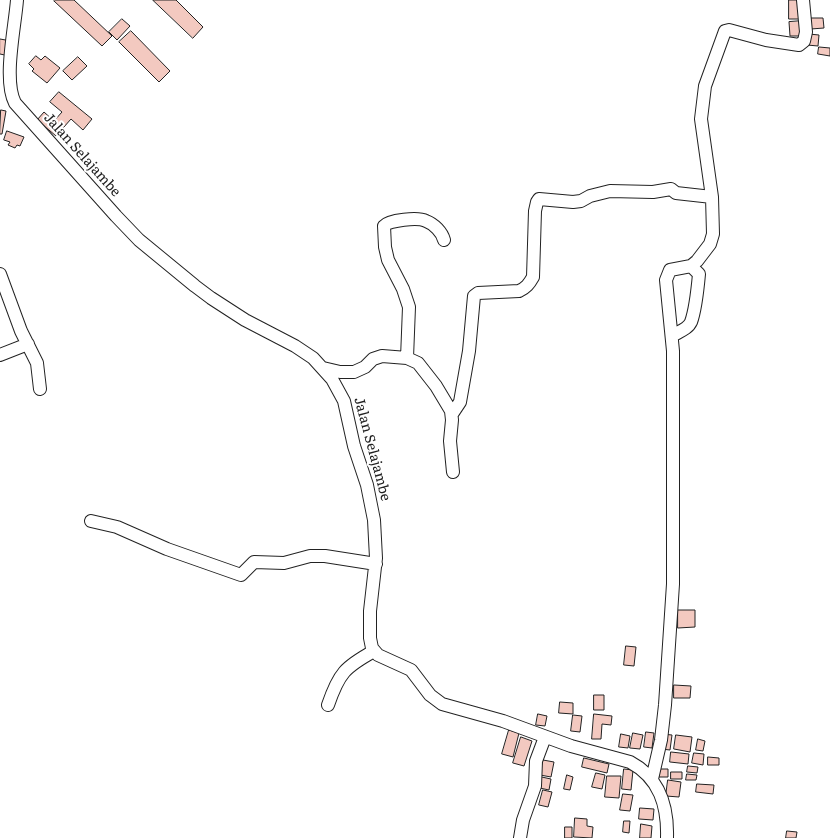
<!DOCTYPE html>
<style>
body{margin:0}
canvas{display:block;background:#fff}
</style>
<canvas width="830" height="838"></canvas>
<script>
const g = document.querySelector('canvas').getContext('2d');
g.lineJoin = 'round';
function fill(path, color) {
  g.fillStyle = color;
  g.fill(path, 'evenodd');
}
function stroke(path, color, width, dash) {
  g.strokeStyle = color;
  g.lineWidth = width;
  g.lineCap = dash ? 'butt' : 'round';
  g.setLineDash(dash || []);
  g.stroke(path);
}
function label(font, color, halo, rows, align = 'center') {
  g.font = font + ' Literata,serif';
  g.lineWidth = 4;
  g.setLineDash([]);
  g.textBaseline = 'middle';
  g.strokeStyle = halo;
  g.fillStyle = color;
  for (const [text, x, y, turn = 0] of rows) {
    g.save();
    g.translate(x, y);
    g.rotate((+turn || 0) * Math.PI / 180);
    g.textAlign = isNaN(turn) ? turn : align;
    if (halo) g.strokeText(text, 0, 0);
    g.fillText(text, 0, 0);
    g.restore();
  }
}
const building = new Path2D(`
 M 55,0 L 74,0 L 112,36 L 102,46 L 54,1 Z
 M 153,0 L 176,0 L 203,27 L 193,38 Z
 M 789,0 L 797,0 L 802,19 L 789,19 Z
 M 811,18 L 823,18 L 824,28 L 811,29 Z
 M 122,19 L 130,26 L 117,40 L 109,32 Z
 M 802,21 L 803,36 L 790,36 L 789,22 Z
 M 131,31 L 170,71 L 159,82 L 119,42 Z
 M 809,34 L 819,35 L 818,46 L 807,45 Z
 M 0,39 L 11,41 L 9,56 L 0,54 Z
 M 819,47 L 830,48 L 830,56 L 818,54 Z
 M 36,56 L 41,60 L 45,56 L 60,68 L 47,83 L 32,71 L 34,69 L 29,64 Z
 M 78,57 L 87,66 L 72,80 L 63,71 Z
 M 59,92 L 92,119 L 83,130 L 71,119 L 56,136 L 37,120 L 44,112 L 54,121 L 62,112 L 50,102 Z
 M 1,110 L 6,111 L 2,134 L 0,134 Z
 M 7,131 L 24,137 L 20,146 L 17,145 L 15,148 L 8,145 L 10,142 L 4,140 Z
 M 678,610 L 695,610 L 695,627 L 678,628 Z
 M 626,646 L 636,647 L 634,666 L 624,665 Z
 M 674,685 L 691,686 L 690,698 L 674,698 Z
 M 594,695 L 604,695 L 604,710 L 594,710 Z
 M 560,702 L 573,703 L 573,714 L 559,713 Z
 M 538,714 L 547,716 L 545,726 L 536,725 Z
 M 594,714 L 612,716 L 611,725 L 602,724 L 601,739 L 592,739 Z
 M 573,715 L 582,716 L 580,732 L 571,731 Z
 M 509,730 L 519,733 L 513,757 L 502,754 Z
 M 646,732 L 654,733 L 652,748 L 644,747 Z
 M 633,733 L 643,735 L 640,749 L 630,748 Z
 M 621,734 L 630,736 L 628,748 L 619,747 Z
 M 662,734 L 672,735 L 670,750 L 661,749 Z
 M 676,735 L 692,737 L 690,752 L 674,749 Z
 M 521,737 L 532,741 L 524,766 L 513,763 Z
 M 698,739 L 705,741 L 703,751 L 696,750 Z
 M 671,752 L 689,754 L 688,764 L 670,762 Z
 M 694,753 L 704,754 L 703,765 L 692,763 Z
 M 708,757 L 719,758 L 719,765 L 708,765 Z
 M 584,758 L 609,764 L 607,773 L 582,767 Z
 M 543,760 L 554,762 L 551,777 L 540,775 Z
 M 688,766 L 698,767 L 697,773 L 687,772 Z
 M 624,769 L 633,770 L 631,790 L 622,789 Z
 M 657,769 L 668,769 L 668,777 L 657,777 Z
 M 671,772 L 682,772 L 682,779 L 671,779 Z
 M 596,773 L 605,775 L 602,789 L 592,787 Z
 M 687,774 L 697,775 L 696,780 L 686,780 Z
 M 567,775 L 573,777 L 570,790 L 564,789 Z
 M 537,776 L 551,779 L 549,790 L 535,787 Z
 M 607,776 L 621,776 L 619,798 L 605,797 Z
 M 668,780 L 681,782 L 679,797 L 666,796 Z
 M 697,784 L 714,785 L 713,794 L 696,792 Z
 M 543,790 L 552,792 L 548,807 L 539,805 Z
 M 623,794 L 633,795 L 630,811 L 620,810 Z
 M 640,808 L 654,809 L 653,820 L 639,819 Z
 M 575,818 L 587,819 L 587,826 L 593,827 L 592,838 L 574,837 Z
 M 624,821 L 630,821 L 629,833 L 623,832 Z
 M 641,824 L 652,826 L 651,838 L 640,838 Z
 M 565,827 L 572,827 L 572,838 L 565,838 Z
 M 787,831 L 797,832 L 796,838 L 786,838 Z`);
fill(building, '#f3c9c0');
stroke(building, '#222', 1);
const minor = new Path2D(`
 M 17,0 C 15,27 3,80 15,103 L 116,216 L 139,240 L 195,286 L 211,298 L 245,320 L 295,346 L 313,358 L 332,379 L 344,401 L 354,446 L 367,485 L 374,520 L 376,558 L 370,611 L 370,638 L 372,648 L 378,655 L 411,670 L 430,695 L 442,704 L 503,721 L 571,746 L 630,762 C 660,778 668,806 667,838
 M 0,274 L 21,331 L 37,363 L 40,389
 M 672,336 C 678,332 688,329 691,322 C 695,311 698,285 699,274 L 691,266
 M 0,355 L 28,344
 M 407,358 L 409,307 L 403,289 L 388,260 L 385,247 L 384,226 C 389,220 418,217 426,221 C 434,224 442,232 444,240
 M 323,368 L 340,372 L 354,372 L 365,367 L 373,359 L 382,356 L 407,358 L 418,363 L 436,386 L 451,411 L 452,420 L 450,441 L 453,472
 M 452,414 L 460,402 L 469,351 L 474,296 L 478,293 L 519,291 C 526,288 529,284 533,277 L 535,211 L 537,202 L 539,199 L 573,202 L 581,201 L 590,196 L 610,191 L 653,192 L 671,189 L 676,193 L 712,197
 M 91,521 L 117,527 L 167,549 L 241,575 L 254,562 L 284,563 L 310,556 L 325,556 L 376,564
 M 328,705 C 339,673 345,667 374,651
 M 652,779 L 661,740 L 665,705 L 673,584 L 673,351 L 666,280 L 670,270 L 691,266 L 697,261 L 710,244 L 713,234 L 712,197 L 701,119 L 705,86 L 725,31 L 729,30 L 766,40 L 799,45 L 804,41 L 806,32 L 803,0
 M 520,838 L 523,820 L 535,786 L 536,761 L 545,737`);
stroke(minor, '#222', 14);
stroke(minor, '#fff', 12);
label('14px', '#222', '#fff', [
 ["Jalan Selajambe",82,155,48],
 ["Jalan Selajambe",372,449,75]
]);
</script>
